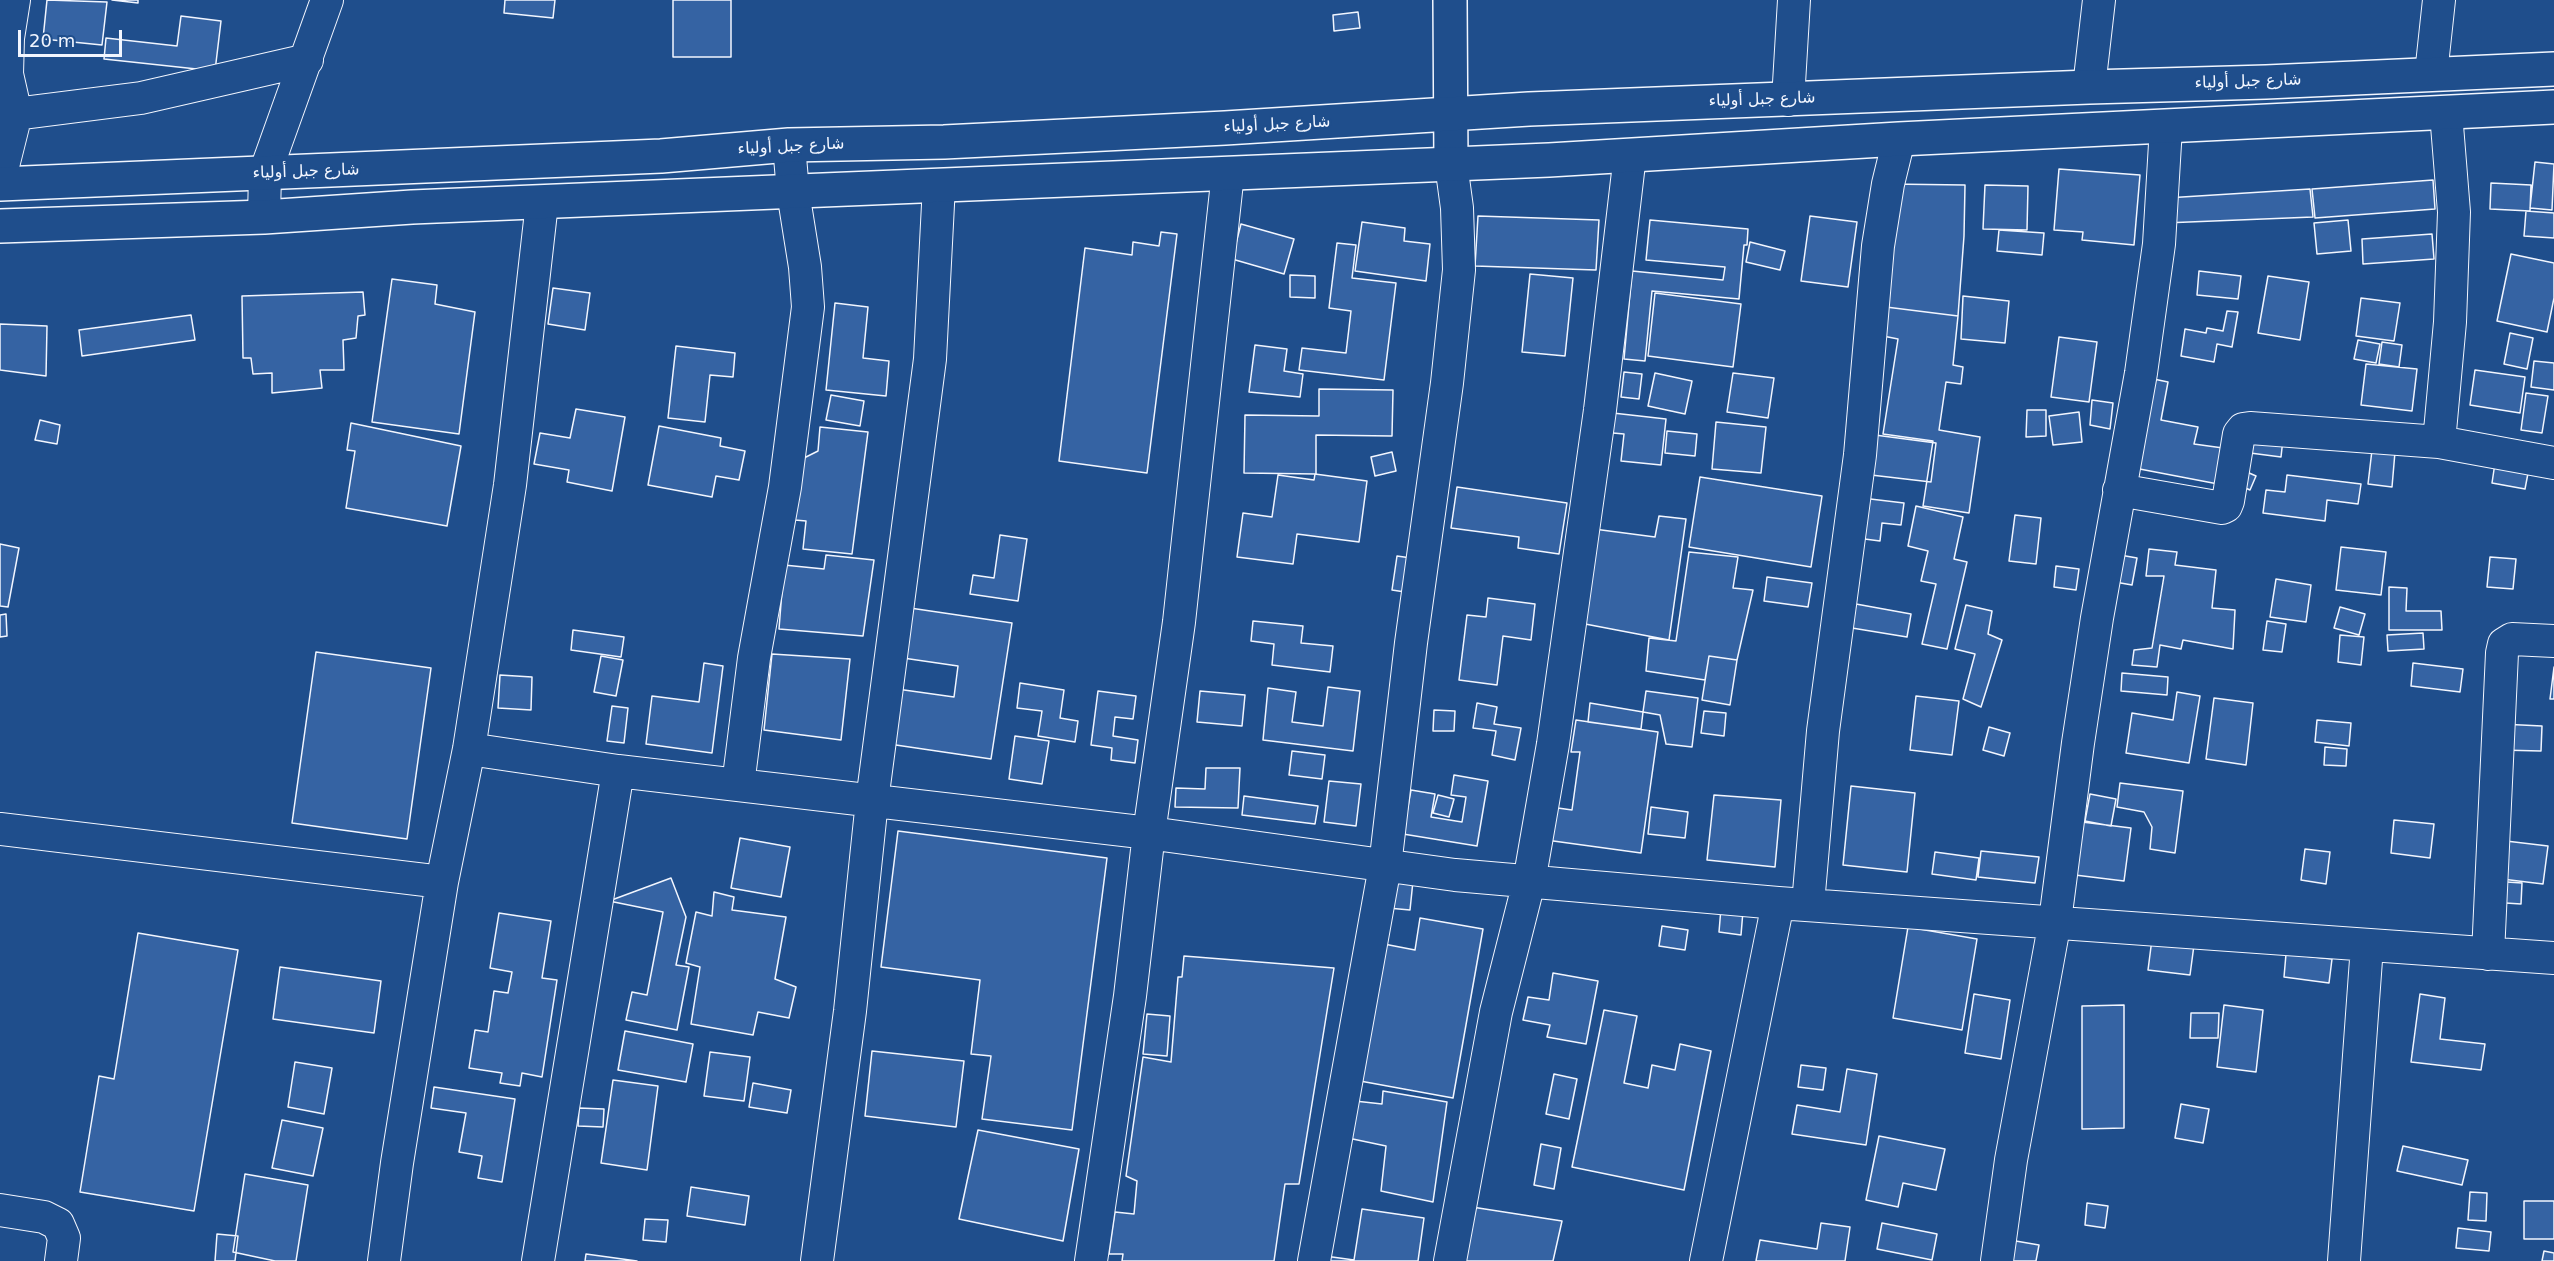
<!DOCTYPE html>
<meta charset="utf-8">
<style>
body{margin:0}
#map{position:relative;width:2554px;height:1261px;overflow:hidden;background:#1f4e8c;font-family:"DejaVu Sans",sans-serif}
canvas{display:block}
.scale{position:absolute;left:18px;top:30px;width:104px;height:27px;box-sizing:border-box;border:3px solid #f2f6ff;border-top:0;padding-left:8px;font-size:18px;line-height:21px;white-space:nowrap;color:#f2f6ff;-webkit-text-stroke:4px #1f4e8c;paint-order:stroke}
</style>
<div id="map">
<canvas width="2554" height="1261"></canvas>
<div class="scale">20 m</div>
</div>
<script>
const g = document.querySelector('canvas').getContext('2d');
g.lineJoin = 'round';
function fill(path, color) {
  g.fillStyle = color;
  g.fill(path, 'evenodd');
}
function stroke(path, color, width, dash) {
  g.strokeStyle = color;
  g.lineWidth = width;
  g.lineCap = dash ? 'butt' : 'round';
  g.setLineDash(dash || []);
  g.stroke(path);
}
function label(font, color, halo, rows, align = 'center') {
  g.font = font + ' "DejaVu Sans","Noto Naskh Arabic",sans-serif';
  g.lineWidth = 4.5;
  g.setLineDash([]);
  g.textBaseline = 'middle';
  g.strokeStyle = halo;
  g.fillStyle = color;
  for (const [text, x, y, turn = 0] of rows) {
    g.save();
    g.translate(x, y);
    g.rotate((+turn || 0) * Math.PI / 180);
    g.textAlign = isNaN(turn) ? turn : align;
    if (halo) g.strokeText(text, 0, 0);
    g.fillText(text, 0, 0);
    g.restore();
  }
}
const building = new Path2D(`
 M 47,0 L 107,2 L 102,45 L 43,39 Z
 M 112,0 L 138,0 L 138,3 Z
 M 505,0 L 555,0 L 553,18 L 504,13 Z
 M 673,0 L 731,0 L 731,57 L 673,57 Z
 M 1358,12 L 1360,28 L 1334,31 L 1333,15 Z
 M 181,16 L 221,21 L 215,71 L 104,59 L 106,38 L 177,46 Z
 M 2535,162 L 2554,164 L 2552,210 L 2530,208 Z
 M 2059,169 L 2140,175 L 2134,245 L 2082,240 L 2083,232 L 2054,230 Z
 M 2433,180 L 2435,209 L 2315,218 L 2312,189 Z
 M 2491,183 L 2531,185 L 2530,211 L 2490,209 Z
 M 1888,184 L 1965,185 L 1964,236 L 1958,316 L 1886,307 Z
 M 1985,185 L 2028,186 L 2027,230 L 1983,229 Z
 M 2310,189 L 2313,217 L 2164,223 L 2166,198 Z
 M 2526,211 L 2554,213 L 2554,238 L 2524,236 Z
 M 1478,216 L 1599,220 L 1596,270 L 1475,266 Z
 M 1810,216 L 1857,222 L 1848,287 L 1801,281 Z
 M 1650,220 L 1748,229 L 1747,245 L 1744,245 L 1739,299 L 1652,291 L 1645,361 L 1624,359 L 1632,271 L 1723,280 L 1725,267 L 1646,260 Z
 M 2348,220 L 2351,251 L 2317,254 L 2314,223 Z
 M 1362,222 L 1405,228 L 1404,241 L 1430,244 L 1426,281 L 1355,271 Z
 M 1241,224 L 1294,239 L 1284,274 L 1232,259 Z
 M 1999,230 L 2044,233 L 2042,255 L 1997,251 Z
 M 1161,232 L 1177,234 L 1147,473 L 1059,461 L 1085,248 L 1132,255 L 1133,242 L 1159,246 Z
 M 2432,234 L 2434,259 L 2363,264 L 2362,239 Z
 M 1750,242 L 1785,251 L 1780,270 L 1746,262 Z
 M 1337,243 L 1356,245 L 1352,278 L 1396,283 L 1384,380 L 1299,370 L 1302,348 L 1346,353 L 1351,311 L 1329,308 Z
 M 2511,254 L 2554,263 L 2554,298 L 2547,332 L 2497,321 Z
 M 2199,271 L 2241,276 L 2238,299 L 2197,295 Z
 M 1530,274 L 1573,278 L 1565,356 L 1522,352 Z
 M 1290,275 L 1315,276 L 1315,298 L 1290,297 Z
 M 2268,276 L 2309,282 L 2300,340 L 2258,333 Z
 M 392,279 L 437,285 L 435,304 L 475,312 L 459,434 L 372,422 Z
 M 553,288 L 590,293 L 585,330 L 548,324 Z
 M 363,292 L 365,315 L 358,316 L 356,338 L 343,340 L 344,370 L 320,370 L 322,388 L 272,393 L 272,373 L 253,374 L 251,358 L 243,358 L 242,296 Z
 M 1655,293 L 1741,304 L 1733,367 L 1648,356 Z
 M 1963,296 L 2009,301 L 2005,343 L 1961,339 Z
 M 2361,298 L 2400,303 L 2394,341 L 2356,336 Z
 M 835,303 L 868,307 L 863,358 L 889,361 L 886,396 L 826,390 Z
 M 1886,307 L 1958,316 L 1953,365 L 1963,367 L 1961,384 L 1946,382 L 1939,430 L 1980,437 L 1969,513 L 1923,506 L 1933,441 L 1883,434 L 1898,339 L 1883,336 Z
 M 2227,311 L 2238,312 L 2232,347 L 2217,344 L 2214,362 L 2181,356 L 2185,329 L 2206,333 L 2207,328 L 2223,331 Z
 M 191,315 L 195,340 L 82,356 L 79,330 Z
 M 0,324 L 47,326 L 46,376 L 0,370 Z
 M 2510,333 L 2533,338 L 2527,369 L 2504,364 Z
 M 2059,337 L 2097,342 L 2089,402 L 2051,397 Z
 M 2358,340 L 2380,344 L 2376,363 L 2354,359 Z
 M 2382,342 L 2402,345 L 2399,367 L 2379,364 Z
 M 1255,345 L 1287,349 L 1284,371 L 1303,374 L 1300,397 L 1249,392 Z
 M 676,346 L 735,353 L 733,377 L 710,375 L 705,422 L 668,418 Z
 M 2534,361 L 2554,363 L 2554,390 L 2531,387 Z
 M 2366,364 L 2417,369 L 2412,411 L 2361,405 Z
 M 2475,370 L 2525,377 L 2520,413 L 2470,405 Z
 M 1624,372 L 1642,374 L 1639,399 L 1621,397 Z
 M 1655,373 L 1692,381 L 1685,414 L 1648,406 Z
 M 1733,373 L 1774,378 L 1768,418 L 1727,412 Z
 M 2144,377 L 2168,382 L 2161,420 L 2198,427 L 2194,444 L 2223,448 L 2218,484 L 2124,466 Z
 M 1319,389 L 1393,390 L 1392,436 L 1316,435 L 1316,474 L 1244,473 L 1245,415 L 1319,416 Z
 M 2526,393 L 2548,396 L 2542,433 L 2521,430 Z
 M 831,395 L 864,401 L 860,426 L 826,420 Z
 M 2092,400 L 2113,403 L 2110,429 L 2090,425 Z
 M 576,409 L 625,417 L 612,491 L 567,482 L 569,470 L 534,464 L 540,433 L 570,438 Z
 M 2027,410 L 2046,410 L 2046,436 L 2026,437 Z
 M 1604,412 L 1666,419 L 1661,465 L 1621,461 L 1624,434 L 1602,432 Z
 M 2079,412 L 2082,442 L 2053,445 L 2049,416 Z
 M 40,420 L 60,425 L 57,444 L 35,440 Z
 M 1716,422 L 1766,427 L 1761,473 L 1712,469 Z
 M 351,423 L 461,446 L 447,526 L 346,508 L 355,451 L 347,450 Z
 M 659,426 L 721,438 L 720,446 L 745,451 L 739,480 L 716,476 L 712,497 L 648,485 Z
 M 820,427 L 868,432 L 852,554 L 803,549 L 806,521 L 795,520 L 802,459 L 818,451 Z
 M 1667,431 L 1697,434 L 1695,456 L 1665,453 Z
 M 2229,433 L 2283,439 L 2281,457 L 2227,450 Z
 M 1875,435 L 1936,443 L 1931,482 L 1871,475 Z
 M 2372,450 L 2395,452 L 2392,487 L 2368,484 Z
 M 1392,452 L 1396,471 L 1375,476 L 1371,457 Z
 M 2495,463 L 2529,468 L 2525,489 L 2492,483 Z
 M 2231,465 L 2256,476 L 2250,490 L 2225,479 Z
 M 1315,474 L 1367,481 L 1359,542 L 1297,534 L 1293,564 L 1237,557 L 1243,513 L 1272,517 L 1278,475 L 1314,480 Z
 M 2287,475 L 2361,484 L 2358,504 L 2327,500 L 2325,521 L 2263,513 L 2266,490 L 2285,492 Z
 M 1700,477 L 1822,496 L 1811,567 L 1689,547 Z
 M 1457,487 L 1567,503 L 1559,554 L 1518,548 L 1519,537 L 1451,528 Z
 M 1862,498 L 1904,503 L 1901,525 L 1882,523 L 1880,541 L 1857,538 Z
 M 1916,506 L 1963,517 L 1954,559 L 1967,562 L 1947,649 L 1922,644 L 1936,584 L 1921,581 L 1928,551 L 1908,546 Z
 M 2015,515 L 2041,518 L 2036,564 L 2009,561 Z
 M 1659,516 L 1686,519 L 1669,640 L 1580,623 L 1594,529 L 1655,537 Z
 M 1000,535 L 1027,539 L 1018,601 L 970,594 L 973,575 L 994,578 Z
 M 0,544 L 19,548 L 8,607 L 0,606 Z
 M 2341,547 L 2386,552 L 2381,595 L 2336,590 Z
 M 2149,549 L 2177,552 L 2175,565 L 2216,570 L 2212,608 L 2235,610 L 2233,649 L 2183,640 L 2181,649 L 2160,645 L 2157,667 L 2132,665 L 2134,650 L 2152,648 L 2164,576 L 2146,576 Z
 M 1689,552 L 1738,557 L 1733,588 L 1753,590 L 1737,660 L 1709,656 L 1705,680 L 1646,671 L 1649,638 L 1676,641 Z
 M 826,555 L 874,560 L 863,636 L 779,629 L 784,565 L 824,569 Z
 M 2120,555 L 2137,558 L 2132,585 L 2115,582 Z
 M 1397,556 L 1411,558 L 1405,592 L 1392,590 Z
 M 2490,557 L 2516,559 L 2513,589 L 2487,587 Z
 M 2056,566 L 2079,569 L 2076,590 L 2054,587 Z
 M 1767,577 L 1812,583 L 1808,607 L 1764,601 Z
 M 2276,579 L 2311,585 L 2306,622 L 2270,617 Z
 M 2389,587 L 2407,588 L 2406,611 L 2441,611 L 2442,630 L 2389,630 Z
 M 1488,598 L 1535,604 L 1531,640 L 1503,636 L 1497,685 L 1459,680 L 1467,615 L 1486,617 Z
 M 1856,604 L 1911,614 L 1907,637 L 1852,628 Z
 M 1966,605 L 1992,611 L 1988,634 L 2002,640 L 1981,707 L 1963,699 L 1975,654 L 1955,649 Z
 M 2340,607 L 2365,614 L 2359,635 L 2334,628 Z
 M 910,608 L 1012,623 L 991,759 L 889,744 L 897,689 L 954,697 L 958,666 L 903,658 Z
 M 6,614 L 7,636 L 0,637 L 0,615 Z
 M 1253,621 L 1303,626 L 1301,643 L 1333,646 L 1330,672 L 1272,665 L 1274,644 L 1251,641 Z
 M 2267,621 L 2286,624 L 2282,652 L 2263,650 Z
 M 573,630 L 624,637 L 621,657 L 571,650 Z
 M 2423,633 L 2424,649 L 2388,651 L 2387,635 Z
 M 2340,635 L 2364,637 L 2361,665 L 2338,662 Z
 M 316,652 L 431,668 L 407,839 L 292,823 Z
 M 772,654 L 850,659 L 841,740 L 764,730 Z
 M 601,656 L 623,660 L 616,696 L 594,692 Z
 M 1709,656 L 1737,660 L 1730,705 L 1702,700 Z
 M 704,663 L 723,666 L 712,753 L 646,744 L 652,696 L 699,702 Z
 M 2413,663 L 2463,669 L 2460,692 L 2411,686 Z
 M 2554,667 L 2554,699 L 2550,699 Z
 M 2122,673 L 2168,677 L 2167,695 L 2121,691 Z
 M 500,675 L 532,677 L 531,710 L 498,708 Z
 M 1020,683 L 1064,690 L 1060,718 L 1078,721 L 1075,742 L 1038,736 L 1042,711 L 1017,708 Z
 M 1328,687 L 1360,691 L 1353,751 L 1263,740 L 1268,688 L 1296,692 L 1292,722 L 1323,726 Z
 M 1098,691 L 1136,696 L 1133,719 L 1115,717 L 1113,736 L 1138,740 L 1135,763 L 1111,760 L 1112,748 L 1091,745 Z
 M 1200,691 L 1245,695 L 1242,726 L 1197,722 Z
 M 1646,691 L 1698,698 L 1692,747 L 1666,744 L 1660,715 L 1643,712 Z
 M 2177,692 L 2200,696 L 2189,763 L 2126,753 L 2132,713 L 2173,720 Z
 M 1916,696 L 1959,701 L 1952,755 L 1910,750 Z
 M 2214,698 L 2253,703 L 2246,765 L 2206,759 Z
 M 1477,703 L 1497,707 L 1494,724 L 1521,728 L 1515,760 L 1492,755 L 1496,731 L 1473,728 Z
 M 1590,703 L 1643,712 L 1641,729 L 1588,722 Z
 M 612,706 L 628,708 L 624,743 L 607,741 Z
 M 1434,710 L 1455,711 L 1454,731 L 1433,731 Z
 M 1704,711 L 1726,713 L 1724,736 L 1701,733 Z
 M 1576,720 L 1658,732 L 1641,853 L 1546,840 L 1551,807 L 1572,810 L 1580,752 L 1571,752 Z
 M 2317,720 L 2351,723 L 2349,746 L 2315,742 Z
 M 2501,724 L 2542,726 L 2541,751 L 2500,750 Z
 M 1989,727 L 2010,733 L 2004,756 L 1983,750 Z
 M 1015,736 L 1049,741 L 1042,784 L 1009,779 Z
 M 2325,747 L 2347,749 L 2346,766 L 2324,765 Z
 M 1292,751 L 1325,755 L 1322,779 L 1289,775 Z
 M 1206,768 L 1240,768 L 1238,808 L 1175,807 L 1176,788 L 1205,789 Z
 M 1454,775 L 1488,781 L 1477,846 L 1403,834 L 1411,790 L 1435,794 L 1431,817 L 1462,822 L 1466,797 L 1451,795 Z
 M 1329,781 L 1361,784 L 1356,826 L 1324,822 Z
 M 2120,783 L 2183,791 L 2175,853 L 2150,849 L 2152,827 L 2144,812 L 2117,807 Z
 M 1851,786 L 1915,793 L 1907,872 L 1843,865 Z
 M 2090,794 L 2116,799 L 2111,826 L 2085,821 Z
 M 1438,795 L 1454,799 L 1449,817 L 1433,813 Z
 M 1714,795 L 1781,800 L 1775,867 L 1707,860 Z
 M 1244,796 L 1318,806 L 1315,824 L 1242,815 Z
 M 1651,807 L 1688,812 L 1685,838 L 1648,834 Z
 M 2394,820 L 2434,824 L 2430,858 L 2391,853 Z
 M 2082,822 L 2131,828 L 2124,881 L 2075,875 Z
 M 898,831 L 1107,858 L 1072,1130 L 982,1119 L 991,1056 L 971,1054 L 980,980 L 881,967 Z
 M 740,838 L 790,847 L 781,897 L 731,888 Z
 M 2506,841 L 2548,846 L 2543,884 L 2502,879 Z
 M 2305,849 L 2330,852 L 2326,884 L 2301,880 Z
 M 1981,851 L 2039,857 L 2035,883 L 1978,877 Z
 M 1935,852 L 1979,858 L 1976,880 L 1932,874 Z
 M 671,878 L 686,917 L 676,965 L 689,967 L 677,1030 L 626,1020 L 632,992 L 647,995 L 663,912 L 609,901 Z
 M 1391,879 L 1413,881 L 1410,910 L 1388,908 Z
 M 2492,881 L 2522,883 L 2521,904 L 2490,902 Z
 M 714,892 L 734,897 L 732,910 L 786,917 L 775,979 L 796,987 L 789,1018 L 758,1012 L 753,1035 L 691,1024 L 700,967 L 686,963 L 696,912 L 712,916 Z
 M 1721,908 L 1743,911 L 1741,935 L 1719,932 Z
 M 499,913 L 551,921 L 542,978 L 557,980 L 542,1077 L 522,1073 L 520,1086 L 500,1083 L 502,1073 L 469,1068 L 475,1030 L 488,1032 L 494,991 L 508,993 L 512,972 L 490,968 Z
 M 1420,918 L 1483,929 L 1453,1098 L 1360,1081 L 1384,944 L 1415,950 Z
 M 1662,926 L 1688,930 L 1685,950 L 1659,946 Z
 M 1908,927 L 1977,939 L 1962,1030 L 1893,1018 Z
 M 138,933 L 238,950 L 194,1211 L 80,1192 L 99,1076 L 114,1079 Z
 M 2152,939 L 2194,945 L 2190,975 L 2148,970 Z
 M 2286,954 L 2332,959 L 2329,983 L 2284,977 Z
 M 1184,956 L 1334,968 L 1299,1184 L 1285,1184 L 1274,1261 L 1122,1261 L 1123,1254 L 1109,1254 L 1115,1212 L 1134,1214 L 1137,1181 L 1126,1176 L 1143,1057 L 1171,1062 L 1178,977 L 1182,977 Z
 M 280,967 L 381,981 L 374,1033 L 273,1019 Z
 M 1553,973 L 1598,981 L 1586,1044 L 1547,1037 L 1550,1025 L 1523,1020 L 1528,997 L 1549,1000 Z
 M 1974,994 L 2010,1000 L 2001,1059 L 1965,1053 Z
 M 2420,994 L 2445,998 L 2440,1039 L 2485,1044 L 2481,1070 L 2411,1062 Z
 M 2124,1005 L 2124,1128 L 2082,1129 L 2082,1006 Z
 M 2224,1005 L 2263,1010 L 2256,1072 L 2217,1067 Z
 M 1604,1010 L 1637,1016 L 1624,1083 L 1648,1088 L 1652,1065 L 1675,1070 L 1680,1044 L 1711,1051 L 1684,1190 L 1572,1167 Z
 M 2191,1013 L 2219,1013 L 2218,1038 L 2190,1038 Z
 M 1147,1014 L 1170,1016 L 1167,1056 L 1143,1054 Z
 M 625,1031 L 693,1044 L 686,1082 L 618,1070 Z
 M 872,1051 L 964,1061 L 956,1127 L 865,1116 Z
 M 710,1052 L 750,1057 L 744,1101 L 704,1096 Z
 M 295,1062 L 332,1068 L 324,1114 L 288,1107 Z
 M 1801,1065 L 1826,1068 L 1823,1090 L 1798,1087 Z
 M 1847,1069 L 1877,1074 L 1866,1145 L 1792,1134 L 1797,1105 L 1840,1112 Z
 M 1554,1074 L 1577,1079 L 1569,1119 L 1546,1114 Z
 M 613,1080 L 658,1086 L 647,1170 L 601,1163 Z
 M 753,1083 L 791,1090 L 787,1113 L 749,1107 Z
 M 434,1087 L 515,1099 L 502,1182 L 478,1178 L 482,1156 L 459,1152 L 466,1113 L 431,1108 Z
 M 1383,1091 L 1447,1102 L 1433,1202 L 1381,1191 L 1386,1146 L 1348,1138 L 1355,1101 L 1382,1104 Z
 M 2181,1104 L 2209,1109 L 2203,1143 L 2175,1138 Z
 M 579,1108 L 604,1109 L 603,1127 L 578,1126 Z
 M 282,1120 L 323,1128 L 313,1176 L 272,1168 Z
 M 978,1130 L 1079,1149 L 1063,1241 L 959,1219 Z
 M 1879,1136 L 1945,1149 L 1936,1190 L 1903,1183 L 1898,1207 L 1866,1200 Z
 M 1541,1144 L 1561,1148 L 1554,1189 L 1534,1185 Z
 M 2403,1146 L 2468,1160 L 2462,1185 L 2397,1171 Z
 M 245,1174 L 308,1185 L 296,1261 L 275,1261 L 233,1252 Z
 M 691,1187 L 749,1196 L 745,1225 L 687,1216 Z
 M 2470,1192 L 2487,1193 L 2486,1221 L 2468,1220 Z
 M 2524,1201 L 2554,1201 L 2554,1239 L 2524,1239 Z
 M 2087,1203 L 2108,1206 L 2105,1228 L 2085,1225 Z
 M 1472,1207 L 1562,1221 L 1553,1261 L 1464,1261 Z
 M 1362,1209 L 1424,1218 L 1418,1261 L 1324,1261 L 1325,1256 L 1354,1260 Z
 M 645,1219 L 668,1220 L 666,1242 L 643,1240 Z
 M 1821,1223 L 1850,1227 L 1845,1261 L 1756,1261 L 1760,1240 L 1817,1249 Z
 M 1882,1223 L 1937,1234 L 1932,1260 L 1877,1249 Z
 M 2458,1228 L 2491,1232 L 2489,1251 L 2456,1248 Z
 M 217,1234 L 238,1236 L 235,1261 L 215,1261 Z
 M 2010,1240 L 2039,1245 L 2036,1261 L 2006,1261 Z
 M 2544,1251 L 2554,1253 L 2554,1261 L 2542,1261 Z
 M 586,1254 L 637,1261 L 585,1261 Z`);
fill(building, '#3563a3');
stroke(building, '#f2f6ff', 1.5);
const minor = new Path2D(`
 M 2431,74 L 2439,0
 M 2089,87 L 2099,0
 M 1788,100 L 1794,0
 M 0,116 L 141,98 L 307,60
 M 0,178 L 16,114 L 7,74 L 8,38 L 14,0
 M 264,217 L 265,173 L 327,0
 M 2439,442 L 2450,322 L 2454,212 L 2446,113
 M 2119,490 L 2222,508 L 2226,506 L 2228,501 L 2239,434 L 2243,429 L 2250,428 L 2439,442 L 2554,463
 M 469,749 L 618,771 L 1149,833 L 1455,875 L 1778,903 L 2554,958
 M 738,785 L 754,658 L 785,487 L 808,307 L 805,267 L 793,192 L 789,145
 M 0,829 L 442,882
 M 1808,904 L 1823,731 L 1860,455 L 1878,246 L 1888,184 L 1899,139
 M 2488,954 L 2502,653 L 2504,644 L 2512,639 L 2554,641
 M 0,1210 L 44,1217 L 58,1224 L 64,1238 L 61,1261
 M 384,1261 L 397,1163 L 442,882 L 469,749 L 510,485 L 542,203
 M 538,1261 L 618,771
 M 817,1261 L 850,1011 L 872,801 L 930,359 L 939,185
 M 1091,1261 L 1130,996 L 1149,833 L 1179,622 L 1228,173
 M 1314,1261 L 1385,866 L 1411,643 L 1447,383 L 1459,270 L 1457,208 L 1451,164
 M 1450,1261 L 1496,1012 L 1529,882 L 1553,744 L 1600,410 L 1630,155
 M 1706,1261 L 1778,903
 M 1997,1261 L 2011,1160 L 2055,921 L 2078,743 L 2097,618 L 2141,373 L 2159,244 L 2166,127
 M 2344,1261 L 2367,946`);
const tertiary = new Path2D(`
 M 1450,0 L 1451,164`);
const primary = new Path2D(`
 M 0,184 L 661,156 L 789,145 L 944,142 L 1225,128 L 1529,109 L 2089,87 L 2266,82 L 2554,69
 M 0,226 L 264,217 L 412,207 L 1549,160 L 1899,139 L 2554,107`);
stroke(minor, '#f2f6ff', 34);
stroke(tertiary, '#f2f6ff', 36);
stroke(primary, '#f2f6ff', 36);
stroke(minor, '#1f4e8c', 32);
stroke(tertiary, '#1f4e8c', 33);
stroke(primary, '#1f4e8c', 33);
label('16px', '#f2f6ff', '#1f4e8c', [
 ["شارع جبل أولياء",2248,82,-2],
 ["شارع جبل أولياء",1762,100,-2],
 ["شارع جبل أولياء",1277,125,-3],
 ["شارع جبل أولياء",791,147,-3],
 ["شارع جبل أولياء",306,172,-2]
]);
</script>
